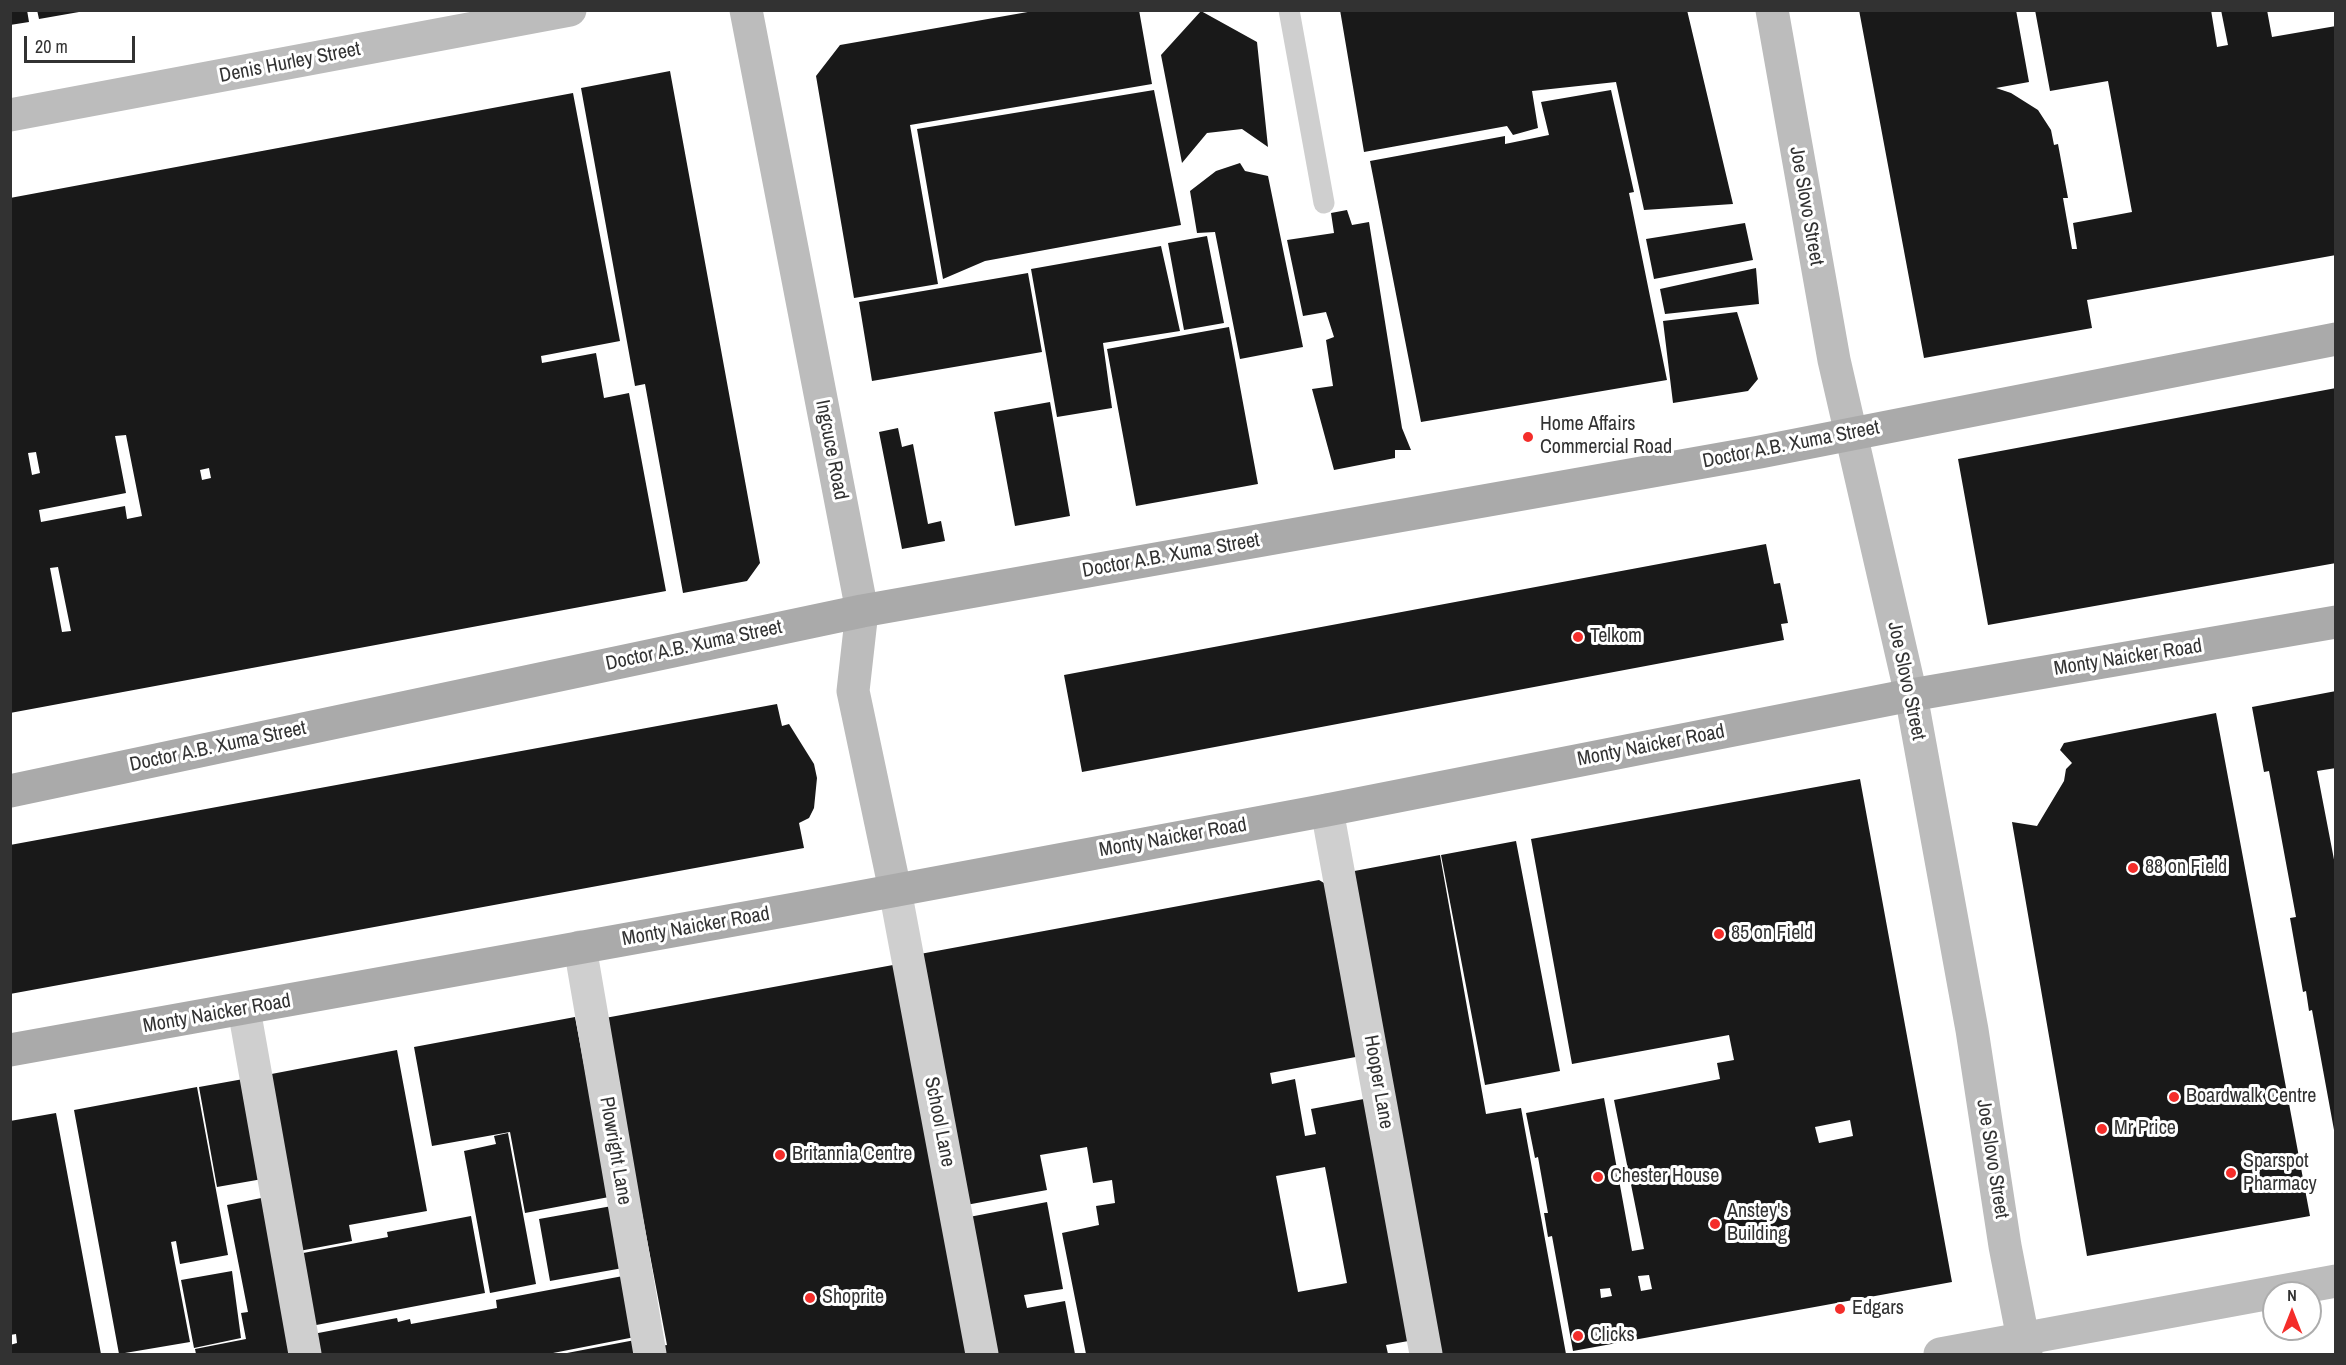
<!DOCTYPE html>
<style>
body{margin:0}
#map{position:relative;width:2346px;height:1365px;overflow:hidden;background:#fff;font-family:"Archivo Narrow",sans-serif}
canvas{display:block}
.frame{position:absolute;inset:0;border:12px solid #323232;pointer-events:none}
.north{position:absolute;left:2262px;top:1281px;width:60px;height:60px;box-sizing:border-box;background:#fff;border:2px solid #adadad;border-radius:50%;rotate:0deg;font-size:16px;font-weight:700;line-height:24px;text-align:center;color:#323232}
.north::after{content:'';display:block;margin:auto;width:21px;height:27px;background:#f42d2a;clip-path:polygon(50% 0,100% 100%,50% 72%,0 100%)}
.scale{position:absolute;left:24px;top:36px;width:111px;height:27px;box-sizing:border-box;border:3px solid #323232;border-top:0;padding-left:8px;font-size:18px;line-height:21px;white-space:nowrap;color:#323232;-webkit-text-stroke:4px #fff;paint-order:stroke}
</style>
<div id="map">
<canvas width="2346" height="1365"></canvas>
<div class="frame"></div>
<div class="north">N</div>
<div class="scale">20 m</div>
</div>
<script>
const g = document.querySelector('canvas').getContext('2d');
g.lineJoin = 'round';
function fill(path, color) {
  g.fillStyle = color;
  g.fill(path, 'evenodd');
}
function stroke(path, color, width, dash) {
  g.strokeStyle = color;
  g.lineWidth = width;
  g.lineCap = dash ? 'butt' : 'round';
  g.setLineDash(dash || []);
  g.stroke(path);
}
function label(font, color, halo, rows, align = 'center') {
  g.font = font + ' "Archivo Narrow",sans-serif';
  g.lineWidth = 6;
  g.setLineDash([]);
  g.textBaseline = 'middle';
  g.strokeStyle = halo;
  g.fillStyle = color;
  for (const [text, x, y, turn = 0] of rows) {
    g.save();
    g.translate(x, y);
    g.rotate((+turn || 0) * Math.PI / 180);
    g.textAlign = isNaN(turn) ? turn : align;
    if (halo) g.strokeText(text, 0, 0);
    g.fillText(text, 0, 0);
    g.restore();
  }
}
fill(new Path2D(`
 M 10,10 L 27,10 L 29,22 L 10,25 Z
 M 37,10 L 79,10 L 79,12 L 39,19 Z
 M 1039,10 L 1139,10 L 1152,84 L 910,125 L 938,284 L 854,298 L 816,76 L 840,45 Z
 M 1340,10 L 1687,10 L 1733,204 L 1644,210 L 1616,82 L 1532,91 L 1538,128 L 1513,135 L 1507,126 L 1364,152 Z
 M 1859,10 L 2016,10 L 2029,82 L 1996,88 L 2011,93 L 2038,110 L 2051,130 L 2054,145 L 2058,144 L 2068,198 L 2063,198 L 2072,249 L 2077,249 L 2073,223 L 2132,212 L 2108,81 L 2050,91 L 2035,10 L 2211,10 L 2217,47 L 2228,45 L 2221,10 L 2267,10 L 2272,37 L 2336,26 L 2336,255 L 2087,300 L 2092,328 L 1924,358 Z
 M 1201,11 L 1257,42 L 1268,147 L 1242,129 L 1207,133 L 1182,163 L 1161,55 Z
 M 670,71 L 760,563 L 747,581 L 683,593 L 645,384 L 635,386 L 581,88 Z
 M 1154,90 L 1181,225 L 985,261 L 943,279 L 917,129 Z
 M 1611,90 L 1634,192 L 1629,193 L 1667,380 L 1421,422 L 1370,161 L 1505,136 L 1505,144 L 1549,135 L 1541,102 Z
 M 573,93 L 620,341 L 541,356 L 542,363 L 596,353 L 604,398 L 629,393 L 666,591 L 10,713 L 10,198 ZM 126,435 L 142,516 L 127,519 L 125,506 L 41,522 L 39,510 L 126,493 L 115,436 ZM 36,452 L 40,473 L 32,475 L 28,453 ZM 209,468 L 211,478 L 202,480 L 200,470 ZM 58,567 L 71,631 L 62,632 L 50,568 Z
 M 1240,163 L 1245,171 L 1268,176 L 1303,347 L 1240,359 L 1215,232 L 1197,233 L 1190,191 L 1216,171 Z
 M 1347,210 L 1352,225 L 1369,222 L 1402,428 L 1411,450 L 1395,450 L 1395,458 L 1334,470 L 1312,389 L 1333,386 L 1326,340 L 1334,337 L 1326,312 L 1303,316 L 1287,240 L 1334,233 L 1331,213 Z
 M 1745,223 L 1753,260 L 1654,279 L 1646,239 Z
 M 1207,236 L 1224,323 L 1184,330 L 1168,243 Z
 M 1161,246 L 1180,331 L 1103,343 L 1112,408 L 1057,417 L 1031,269 Z
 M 1756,268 L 1759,304 L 1665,314 L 1660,289 Z
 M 1028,273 L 1042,352 L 872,381 L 859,302 Z
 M 1737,312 L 1758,379 L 1748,391 L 1673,403 L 1663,321 Z
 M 1229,327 L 1258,484 L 1136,506 L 1107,349 Z
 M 2336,388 L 2336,563 L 1988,625 L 1958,459 Z
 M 1050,402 L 1070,516 L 1015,526 L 994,412 Z
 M 898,428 L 902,447 L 913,444 L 928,524 L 941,521 L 945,541 L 902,549 L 879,432 Z
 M 1766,544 L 1774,584 L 1780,583 L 1788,623 L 1781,624 L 1784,640 L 1082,772 L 1064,675 Z
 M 2336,691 L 2336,768 L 2317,771 L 2336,870 L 2334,1130 L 2312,1010 L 2309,1011 L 2306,991 L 2303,992 L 2290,918 L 2296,917 L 2269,771 L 2264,772 L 2252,707 Z
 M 777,704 L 782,726 L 789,724 L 814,764 L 817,778 L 814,808 L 809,818 L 799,823 L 804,848 L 10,994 L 10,845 Z
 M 2216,713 L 2310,1216 L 2087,1256 L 2012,822 L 2037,826 L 2064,781 L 2066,769 L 2072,763 L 2060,750 L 2064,743 Z
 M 1860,779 L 1952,1282 L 1573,1351 L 1552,1236 L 1548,1237 L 1544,1213 L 1548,1213 L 1538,1157 L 1535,1158 L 1526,1113 L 1604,1098 L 1632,1251 L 1644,1249 L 1614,1100 L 1720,1079 L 1717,1063 L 1734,1060 L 1729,1035 L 1572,1064 L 1531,839 ZM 1850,1120 L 1853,1136 L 1819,1143 L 1815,1127 ZM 1649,1275 L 1652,1289 L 1641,1291 L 1638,1276 ZM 1610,1288 L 1612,1296 L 1601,1298 L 1600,1289 Z
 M 1516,841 L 1560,1071 L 1485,1085 L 1441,855 Z
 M 1440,855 L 1486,1114 L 1521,1108 L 1566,1354 L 1436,1354 L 1349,872 Z
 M 1319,880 L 1329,886 L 1361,1056 L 1270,1073 L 1272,1084 L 1295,1079 L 1305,1136 L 1316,1134 L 1311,1109 L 1369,1098 L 1414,1340 L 1386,1345 L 1388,1354 L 1086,1354 L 1062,1233 L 1099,1225 L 1096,1206 L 1115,1203 L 1112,1180 L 1093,1183 L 1087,1147 L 1040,1155 L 1047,1190 L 966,1205 L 920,954 ZM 1325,1167 L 1347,1283 L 1298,1292 L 1276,1176 Z
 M 893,965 L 972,1354 L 661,1354 L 660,1346 L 667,1345 L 605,1018 Z
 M 575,1017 L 609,1197 L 525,1213 L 510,1132 L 432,1146 L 414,1047 Z
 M 397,1050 L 427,1211 L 349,1225 L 352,1241 L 294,1252 L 261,1076 Z
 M 249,1078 L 268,1178 L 217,1187 L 199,1087 Z
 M 197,1087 L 228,1255 L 180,1264 L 176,1241 L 171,1242 L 190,1342 L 119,1354 L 74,1110 Z
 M 56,1113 L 101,1354 L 10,1354 L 10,1345 L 17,1343 L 16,1334 L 10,1335 L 10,1121 Z
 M 508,1133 L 536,1284 L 490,1293 L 464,1151 L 496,1144 L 494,1136 Z
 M 271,1196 L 295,1354 L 196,1354 L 195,1349 L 246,1339 L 241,1313 L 248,1312 L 227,1205 Z
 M 1047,1202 L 1063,1289 L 1024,1295 L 1027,1308 L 1065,1301 L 1075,1354 L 990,1354 L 964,1218 Z
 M 612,1206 L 623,1268 L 550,1281 L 539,1219 Z
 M 471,1216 L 485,1293 L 311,1326 L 298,1254 L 388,1237 L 387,1232 Z
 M 232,1271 L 241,1338 L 194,1348 L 181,1280 Z
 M 623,1276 L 635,1337 L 548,1354 L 317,1354 L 313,1334 L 397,1318 L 398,1322 L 410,1319 L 411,1324 L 497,1308 L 496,1300 Z
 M 635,1340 L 638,1354 L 567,1354 L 567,1353 Z`), '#191919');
stroke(new Path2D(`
 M 1289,10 L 1324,203`), '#cfcfcf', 21);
stroke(new Path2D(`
 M 1327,810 L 1426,1354
 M 895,890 L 982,1354
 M 580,947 L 650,1354
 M 244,1009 L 305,1354`), '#cfcfcf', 33);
stroke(new Path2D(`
 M 746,10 L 862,611 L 853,691 L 895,890
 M 1772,10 L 1834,360 L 1911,695 L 1972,1030 L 2005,1246 L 2026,1354
 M 10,115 L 570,10
 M 1940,1354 L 2336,1281`), '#bcbcbc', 33);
stroke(new Path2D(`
 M 10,791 L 862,611 L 1760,452 L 2336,339
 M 10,1050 L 806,907 L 1327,810 L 1911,695 L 2336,622`), '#aaa', 33);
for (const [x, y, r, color] of [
 [1528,437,6,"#f42d2a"],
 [1578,637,6,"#f42d2a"],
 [2133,868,6,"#f42d2a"],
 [1719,934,6,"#f42d2a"],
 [2174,1097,6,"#f42d2a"],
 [2102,1129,6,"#f42d2a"],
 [780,1155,6,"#f42d2a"],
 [2231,1173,6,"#f42d2a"],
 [1598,1177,6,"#f42d2a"],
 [1715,1224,6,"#f42d2a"],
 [810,1298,6,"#f42d2a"],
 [1840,1309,6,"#f42d2a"],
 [1578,1336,6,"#f42d2a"]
]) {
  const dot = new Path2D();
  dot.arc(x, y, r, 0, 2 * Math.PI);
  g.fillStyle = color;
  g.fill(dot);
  stroke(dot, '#fff', 2);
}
label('20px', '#323232', '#fff', [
 ["Denis Hurley Street",290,63,-11],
 ["Joe Slovo Street",1806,206,80],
 ["Doctor A.B. Xuma Street",1791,445,-11],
 ["Ingcuce Road",831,450,79],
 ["Doctor A.B. Xuma Street",1171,556,-10],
 ["Doctor A.B. Xuma Street",694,646,-12],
 ["Monty Naicker Road",2128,658,-9],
 ["Joe Slovo Street",1906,681,78],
 ["Monty Naicker Road",1651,746,-11],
 ["Doctor A.B. Xuma Street",218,747,-12],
 ["Monty Naicker Road",1173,838,-10],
 ["Monty Naicker Road",696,927,-10],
 ["Monty Naicker Road",217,1014,-10],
 ["Hooper Lane",1378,1082,80],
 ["School Lane",939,1122,79],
 ["Plowright Lane",615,1151,80],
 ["Joe Slovo Street",1992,1159,81]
]);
label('20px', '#323232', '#fff', [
 ["Home Affairs",1540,425],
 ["Commercial Road",1540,448],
 ["Telkom",1590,637],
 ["88 on Field",2145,868],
 ["85 on Field",1731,934],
 ["Boardwalk Centre",2186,1097],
 ["Mr Price",2114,1129],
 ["Britannia Centre",792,1155],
 ["Sparspot",2243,1162],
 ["Pharmacy",2243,1185],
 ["Chester House",1610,1177],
 ["Anstey's",1727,1212],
 ["Building",1727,1235],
 ["Shoprite",822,1298],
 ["Edgars",1852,1309],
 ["Clicks",1590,1336]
], 'left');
</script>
